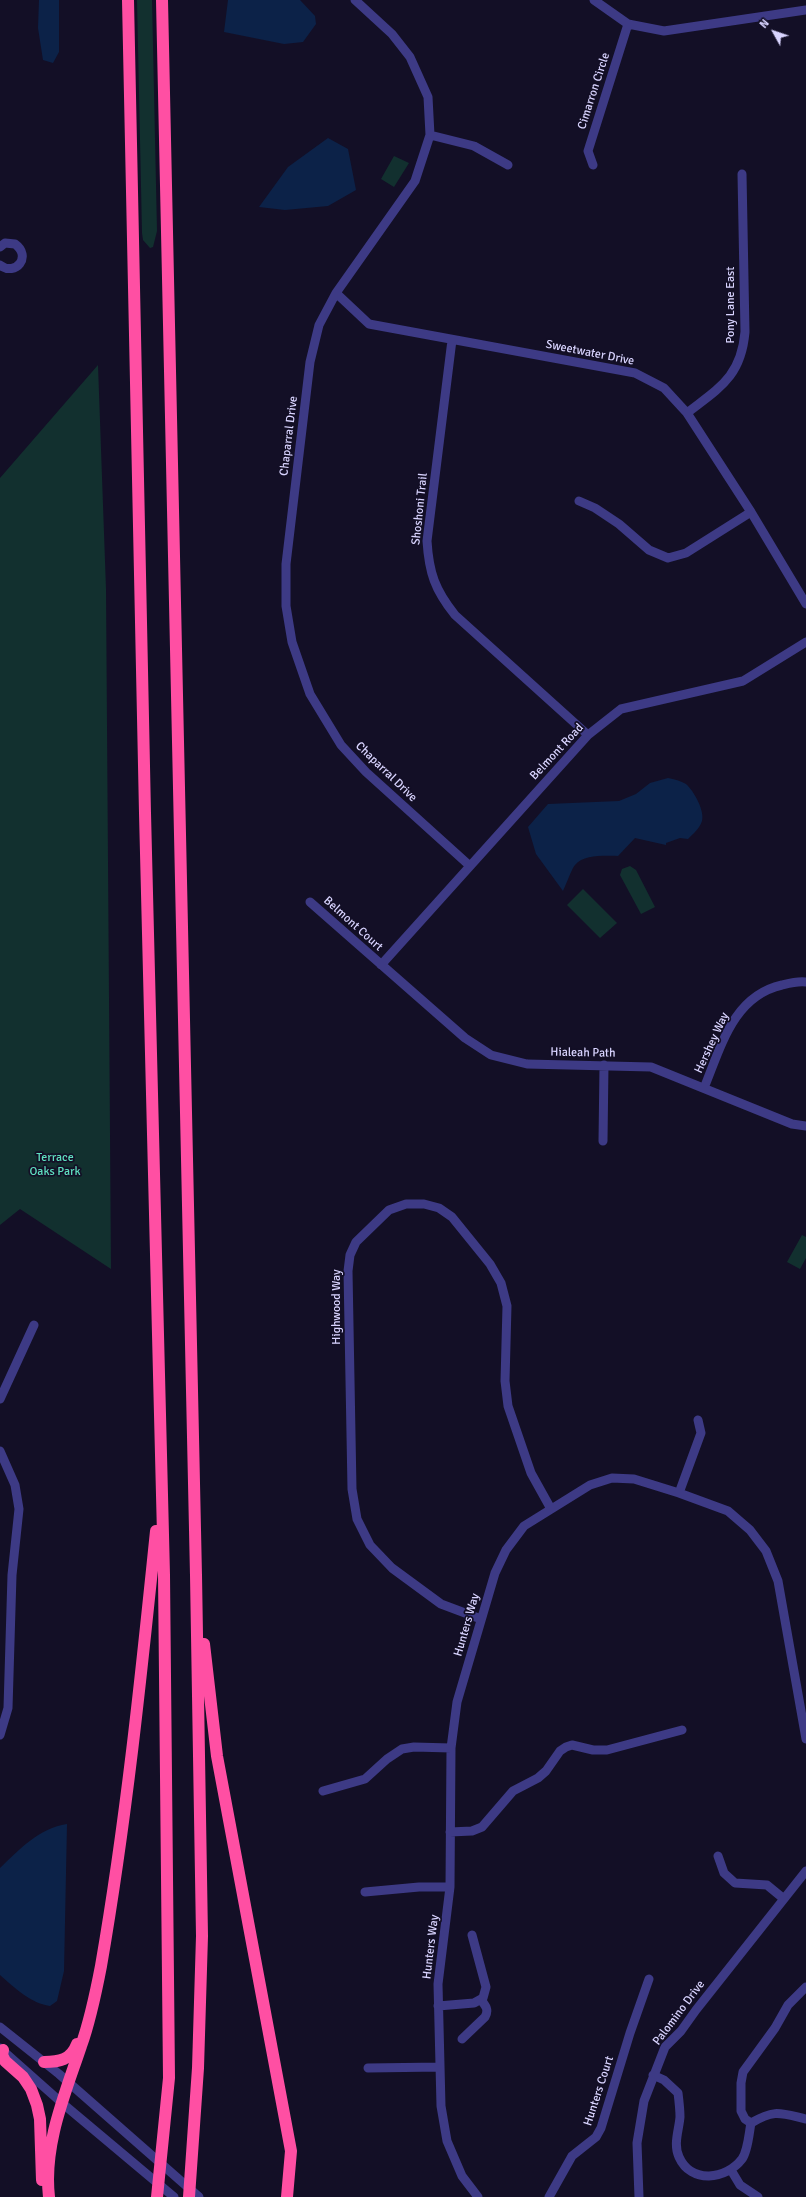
<!DOCTYPE html>
<style>
body{margin:0}
#map{position:relative;width:806px;height:2197px;overflow:hidden;background:#130f26;font-family:Signika,sans-serif}
canvas{display:block}
.north{position:absolute;left:754px;top:12px;width:40px;height:40px;-webkit-text-stroke:3px #130f26;paint-order:stroke;rotate:310deg;font-size:11px;font-weight:700;line-height:16px;text-align:center;color:#d9d4ff}
.north::after{content:'';display:block;margin:auto;width:14px;height:18px;background:#d9d4ff;clip-path:polygon(50% 0,100% 100%,50% 72%,0 100%)}
</style>
<div id="map">
<canvas width="806" height="2197"></canvas>
<div class="north">N</div>
</div>
<script>
const g = document.querySelector('canvas').getContext('2d');
g.lineJoin = 'round';
function fill(path, color) {
  g.fillStyle = color;
  g.fill(path, 'evenodd');
}
function stroke(path, color, width, dash) {
  g.strokeStyle = color;
  g.lineWidth = width;
  g.lineCap = dash ? 'butt' : 'round';
  g.setLineDash(dash || []);
  g.stroke(path);
}
function label(font, color, halo, rows, align = 'center') {
  g.font = font + ' Signika,sans-serif';
  g.lineWidth = 3.5;
  g.setLineDash([]);
  g.textBaseline = 'middle';
  g.strokeStyle = halo;
  g.fillStyle = color;
  for (const [text, x, y, turn = 0] of rows) {
    g.save();
    g.translate(x, y);
    g.rotate((+turn || 0) * Math.PI / 180);
    g.textAlign = isNaN(turn) ? turn : align;
    if (halo) g.strokeText(text, 0, 0);
    g.fillText(text, 0, 0);
    g.restore();
  }
}
fill(new Path2D(`
 M 137,0 L 152,0 L 157,231 L 153,247 L 150,248 L 143,240 L 142,233 Z
 M 394,156 L 409,163 L 394,187 L 381,179 Z
 M 98,365 L 106,589 L 111,1269 L 20,1209 L 0,1225 L 0,478 Z
 M 630,866 L 636,870 L 655,907 L 641,914 L 620,875 L 622,869 Z
 M 583,889 L 617,923 L 600,938 L 567,905 Z
 M 802,1235 L 806,1237 L 806,1258 L 800,1269 L 787,1262 Z`), '#12302f');
fill(new Path2D(`
 M 39,0 L 59,0 L 59,52 L 53,63 L 43,60 L 38,28 Z
 M 228,0 L 300,0 L 315,16 L 316,24 L 303,42 L 284,44 L 224,32 Z
 M 328,138 L 348,149 L 356,190 L 328,206 L 285,210 L 259,207 L 288,167 Z
 M 668,778 C 674,779 681,781 686,784 C 694,791 705,811 702,821 C 700,828 693,834 688,839 L 680,838 L 666,843 L 666,845 L 635,838 L 618,856 C 606,856 584,854 575,865 C 572,868 566,885 563,891 L 536,854 L 528,827 L 548,804 L 619,801 L 636,794 L 650,783 Z
 M 67,1824 L 64,1971 L 57,2001 L 50,2006 C 30,2003 15,1988 0,1975 L 0,1868 C 20,1849 39,1828 67,1824 Z`), '#0c2248');
stroke(new Path2D(`
 M 355,0 L 392,34 L 410,57 L 428,97 L 430,135 L 415,181 L 336,293 L 319,325 L 310,362 L 286,564 L 286,606 L 292,642 L 310,694 L 341,745 L 366,772 L 470,866
 M 594,0 L 628,24 L 664,31 L 806,10
 M 430,135 L 474,146 L 508,165
 M 593,165 L 588,151 L 628,24
 M 0,247 L 5,243 L 15,244 C 32,256 16,277 0,265
 M 336,293 L 369,324 L 635,373 L 664,388 L 687,413 L 751,512 L 806,604
 M 452,340 L 427,541 C 429,573 435,590 455,615 L 588,735
 M 687,413 C 719,388 741,377 745,332 L 742,174
 M 579,501 L 595,508 L 619,524 L 649,550 L 668,558 L 686,553 L 751,512
 M 310,902 L 465,1038 L 491,1055 L 527,1064 L 651,1067 L 792,1124 L 806,1126
 M 381,965 L 588,735 L 621,709 L 743,681 L 806,642
 M 704,1088 C 721,1047 733,996 782,985 C 790,983 797,981 806,982
 M 603,1141 L 604,1065
 M 0,1399 L 34,1325
 M 0,1451 L 15,1485 L 19,1509 L 12,1575 L 8,1708 L 0,1735
 M 679,1493 L 701,1433 L 698,1420
 M 481,1619 L 441,1604 L 392,1568 L 370,1545 L 357,1519 L 352,1489 L 348,1271 L 350,1255 L 356,1242 L 389,1210 L 406,1204 L 424,1204 L 439,1208 L 452,1217 L 490,1264 L 501,1283 L 507,1306 L 505,1381 L 508,1406 L 531,1473 L 551,1509
 M 323,1791 L 365,1779 L 387,1759 L 402,1749 L 414,1747 L 451,1748
 M 450,1832 L 472,1831 L 482,1827 L 513,1791 L 538,1778 L 546,1771 L 560,1751 L 566,1747 L 572,1745 L 593,1750 L 607,1750 L 682,1730
 M 718,1856 L 724,1873 L 735,1883 L 767,1885 L 784,1899
 M 365,1892 L 419,1887 L 450,1887
 M 438,2006 L 474,2003 L 483,1998 L 486,1987 L 472,1935
 M 0,2027 L 59,2074 L 199,2197
 M 462,2039 L 485,2017 C 489,2010 486,2006 481,2000
 M 0,2048 L 62,2103 L 174,2197
 M 368,2068 L 440,2067
 M 653,2075 L 664,2080 L 678,2093 C 679,2101 680,2109 680,2117 C 679,2130 673,2144 679,2157 C 691,2184 726,2180 742,2159 C 748,2151 749,2133 751,2123 C 775,2109 780,2113 806,2119
 M 751,2123 L 745,2119 L 741,2111 L 741,2083 L 743,2072 L 775,2028 L 788,2005 L 806,1987
 M 731,2170 L 740,2185 L 758,2197
 M 478,2197 L 462,2176 L 447,2141 L 441,2106 L 438,1984 L 450,1887 L 451,1748 L 457,1702 L 495,1573 L 506,1550 L 524,1526 L 590,1485 L 612,1478 L 634,1479 L 679,1493 L 728,1511 L 750,1530 L 766,1551 L 778,1581 L 806,1739
 M 549,2197 L 572,2156 L 596,2137 L 601,2128 L 630,2033 L 649,1979
 M 639,2197 L 637,2143 L 644,2101 L 665,2047 L 681,2031 L 696,2010 L 806,1871`), '#3d3a85', 9);
stroke(new Path2D(`
 M 128,0 L 145,813 L 164,1575 L 169,2078 L 157,2197
 M 162,0 L 196,1575 L 202,1936 L 198,2068 L 189,2197
 M 204,1644 L 217,1756 L 291,2151 L 287,2197
 M 3,2050 L 2,2055 L 5,2061 L 23,2077 L 31,2089 L 37,2105 L 40,2119 L 42,2180
 M 44,2062 C 59,2062 71,2060 77,2044
 M 49,2197 C 43,2145 65,2094 81,2046 C 90,2021 96,1992 101,1966 C 126,1822 141,1677 156,1531`), '#ff4fa3', 12);
label('12px', '#d9d4ff', '#130f26', [
 ["Cimarron Circle",594,91,-72],
 ["Pony Lane East",731,305,-90],
 ["Sweetwater Drive",590,353,11],
 ["Chaparral Drive",289,436,-83],
 ["Shoshoni Trail",420,509,-84],
 ["Belmont Road",557,752,-47],
 ["Chaparral Drive",386,772,44],
 ["Belmont Court",353,924,42],
 ["Hershey Way",712,1043,-65],
 ["Hialeah Path",583,1053,1],
 ["Highwood Way",337,1307,-90],
 ["Hunters Way",467,1625,-74],
 ["Hunters Way",431,1947,-83],
 ["Palomino Drive",679,2013,-53],
 ["Hunters Court",599,2091,-72]
]);
label('12px', '#5fe0c0', '#130f26', [
 ["Terrace",55,1158],
 ["Oaks Park",55,1172]
]);
</script>
